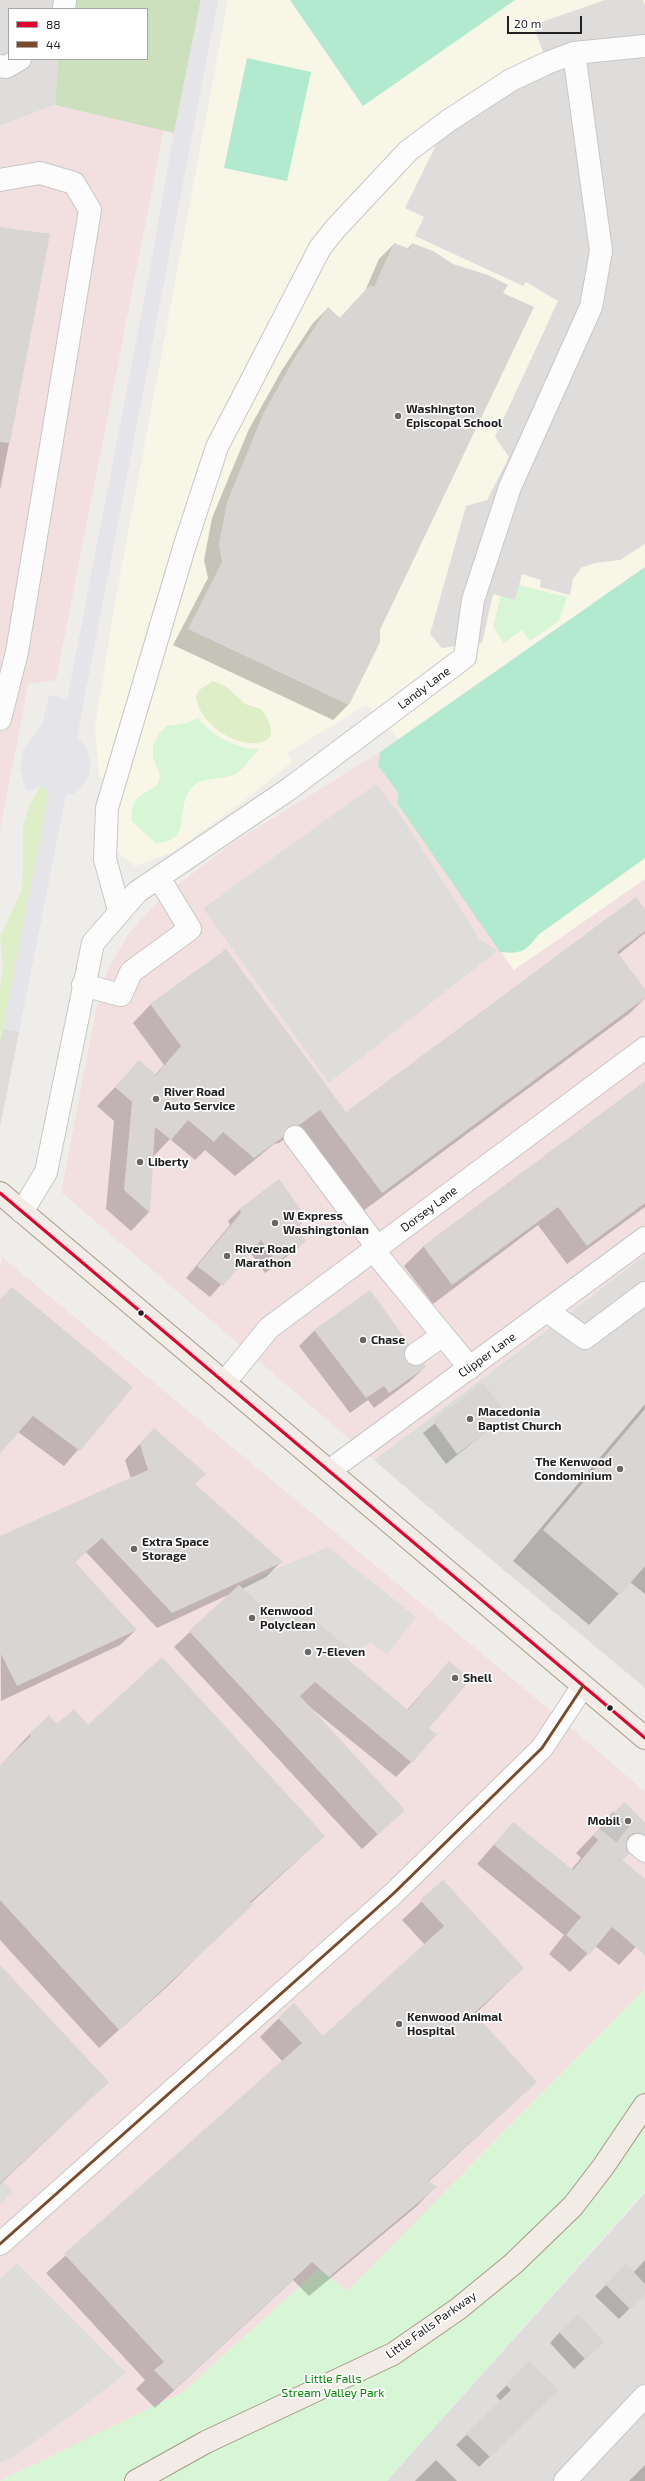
<!DOCTYPE html>
<style>
body{margin:0}
#map{position:relative;width:645px;height:2481px;overflow:hidden;background:#efedea;font-family:"Exo 2",sans-serif}
canvas{display:block}
.legend{position:absolute;left:8px;top:8px;width:140px;height:52px;box-sizing:border-box;background:#fff;border:1px solid #a6a6a6;margin:0;padding:5px 7px;list-style:none;font-size:12px;color:#212121}
.legend li{display:flex;align-items:center;gap:8px;height:20px}
.legend b{width:20px;border:1px solid #a6a6a6}
.scale{position:absolute;left:507px;top:16px;width:75px;height:18px;box-sizing:border-box;border:2px solid #212121;border-top:0;padding-left:5px;font-size:12px;line-height:14px;white-space:nowrap;color:#212121;-webkit-text-stroke:3px #fff;paint-order:stroke}
</style>
<div id="map">
<canvas width="645" height="2481"></canvas>
<ul class="legend">
<li><b style="height:5px;background:#e4002b"></b>88</li>
<li><b style="height:5px;background:#7a4b2a"></b>44</li>
</ul>
<div class="scale">20 m</div>
</div>
<script>
const g = document.querySelector('canvas').getContext('2d');
g.lineJoin = 'round';
function fill(path, color) {
  g.fillStyle = color;
  g.fill(path, 'evenodd');
}
function stroke(path, color, width, dash) {
  g.strokeStyle = color;
  g.lineWidth = width;
  g.lineCap = dash ? 'butt' : 'round';
  g.setLineDash(dash || []);
  g.stroke(path);
}
function label(font, color, halo, rows, align = 'center') {
  g.font = font + ' "Exo 2",sans-serif';
  g.lineWidth = 3.5;
  g.setLineDash([]);
  g.textBaseline = 'middle';
  g.strokeStyle = halo;
  g.fillStyle = color;
  for (const [text, x, y, turn = 0] of rows) {
    g.save();
    g.translate(x, y);
    g.rotate((+turn || 0) * Math.PI / 180);
    g.textAlign = isNaN(turn) ? turn : align;
    if (halo) g.strokeText(text, 0, 0);
    g.fillText(text, 0, 0);
    g.restore();
  }
}
fill(new Path2D(`
 M 0,0 L 67,0 L 65,9 L 9,9 L 9,59 L 58,59 L 55,105 L 0,126 Z
 M 645,1255 L 645,1688 L 425,1504 L 602,1372 L 552,1326 Z
 M 645,2193 L 645,2481 L 387,2481 L 390,2477 Z`), '#dfdddb');
fill(new Path2D(`
 M 55,105 L 164,129 L 56,680 L 28,684 L 0,831 L 0,126 Z
 M 380,752 L 378,766 L 398,793 L 398,803 L 514,970 L 645,879 L 645,1255 L 374,1460 L 61,1192 L 97,1005 L 108,969 L 129,933 L 161,898 L 231,844 Z
 M 2,1257 L 561,1719 L 645,1792 L 645,1989 L 347,2291 L 319,2269 L 183,2392 L 0,2481 L 0,1270 Z`), '#f2e0e0');
fill(new Path2D(`
 M 228,0 L 645,0 L 645,879 L 514,970 L 397,803 L 398,793 L 378,766 L 380,752 L 398,739 L 383,720 L 366,705 L 287,753 L 292,762 L 245,800 L 173,852 L 135,866 L 118,853 L 116,821 L 122,784 L 99,776 L 95,727 L 115,603 Z`), '#f8f6e7');
fill(new Path2D(`
 M 552,1326 L 602,1372 L 425,1504 L 374,1460 Z`), '#dddcdb');
fill(new Path2D(`
 M 213,681 L 227,687 L 245,704 L 261,709 C 302,762 205,750 196,697 L 199,690 Z
 M 41,786 L 49,791 L 0,1043 L 0,987 L 3,966 L 0,937 L 21,891 L 23,873 L 23,826 L 30,804 Z`), '#deefc7');
fill(new Path2D(`
 M 74,0 L 201,0 L 174,133 L 55,105 L 58,59 L 147,59 L 147,9 L 72,9 Z`), '#cce0bd');
fill(new Path2D(`
 M 519,585 L 567,597 L 559,621 L 530,641 L 522,630 L 504,643 L 493,626 L 501,596 L 515,600 Z
 M 198,718 C 214,737 234,748 259,749 C 252,756 246,766 238,772 C 224,782 202,774 190,790 C 175,810 193,843 155,843 L 132,821 C 130,797 140,797 157,785 L 160,776 L 153,757 L 153,746 L 159,733 L 167,726 L 187,723 Z
 M 645,1989 L 645,2190 L 387,2481 L 0,2481 L 183,2392 L 319,2269 L 347,2291 Z`), '#d7f6d5');
fill(new Path2D(`
 M 290,0 L 515,0 L 363,106 Z
 M 247,58 L 311,72 L 287,181 L 224,168 Z
 M 645,567 L 645,858 L 538,935 C 526,952 520,954 500,952 L 397,803 L 398,793 L 378,766 L 380,752 Z`), '#b1eace');
fill(new Path2D(`
 M 605,0 L 643,0 L 645,6 L 645,544 L 620,560 L 595,563 L 581,568 L 573,579 L 570,595 L 540,587 L 541,580 L 522,574 L 515,600 L 493,594 L 482,643 L 442,648 L 430,634 L 466,506 L 487,500 L 509,457 L 495,437 L 558,301 L 526,282 L 523,286 L 415,236 L 424,217 L 405,208 L 448,121 L 547,63 L 533,25 Z
 M 376,784 L 399,813 L 479,938 L 497,951 L 329,1083 L 203,908 Z
 M 553,1329 L 582,1356 L 522,1400 L 498,1370 Z
 M 328,1547 L 416,1617 L 387,1654 L 371,1642 L 353,1653 L 303,1609 L 286,1627 L 239,1585 Z
 M 0,2178 L 13,2192 L 0,2204 Z
 M 17,2263 L 126,2373 L 78,2410 L 16,2455 L 0,2463 L 0,2279 Z`), '#dedddb');
fill(new Path2D(`
 M 201,0 L 218,0 L 77,737 L 86,747 L 91,765 L 89,776 L 80,788 L 73,794 L 66,795 L 19,1032 L 3,1029 L 49,791 L 41,786 L 30,791 L 25,789 L 20,768 L 23,751 L 43,722 L 49,695 L 67,700 L 148,280 L 174,133 Z`), '#e4e4e9');
fill(new Path2D(`
 M 3,1029 L 19,1032 L 0,1127 L 0,1042 Z`), '#dedddc');
fill(new Path2D(`
 M 0,228 L 49,234 L 0,490 Z
 M 394,244 L 407,249 L 412,244 L 501,294 L 379,630 L 379,641 L 348,705 L 333,720 L 173,645 L 208,578 L 204,560 L 212,518 L 249,429 L 282,370 L 313,323 L 328,308 L 339,319 L 365,291 L 379,259 Z
 M 645,911 L 645,933 L 618,955 L 645,991 L 645,998 L 630,1013 L 363,1211 L 301,1128 L 279,1143 L 274,1144 L 235,1176 L 205,1150 L 195,1160 L 170,1139 L 152,1158 L 149,1212 L 131,1231 L 106,1209 L 114,1121 L 97,1106 L 139,1062 L 155,1075 L 164,1065 L 133,1023 L 151,1004 L 346,1113 Z
 M 645,1082 L 645,1207 L 567,1264 L 538,1225 L 433,1304 L 404,1266 L 423,1247 Z
 M 279,1181 L 306,1218 L 296,1229 L 305,1241 L 293,1252 L 265,1273 L 250,1252 L 210,1297 L 186,1278 L 230,1225 L 228,1221 L 239,1210 Z
 M 12,1288 L 132,1387 L 64,1466 L 18,1432 L 0,1452 L 0,1300 Z
 M 370,1291 L 405,1362 L 417,1368 L 425,1367 L 409,1382 L 374,1408 L 368,1400 L 350,1413 L 299,1346 L 314,1331 Z
 M 483,1385 L 506,1416 L 446,1464 L 423,1433 Z
 M 645,1404 L 645,1594 L 630,1582 L 589,1625 L 513,1561 Z
 M 154,1429 L 194,1485 L 281,1562 L 266,1577 L 242,1589 L 285,1628 L 346,1659 L 407,1710 L 449,1662 L 428,1728 L 411,1762 L 396,1777 L 306,1704 L 388,1825 L 362,1849 L 174,1647 L 230,1594 L 157,1628 L 86,1552 L 74,1563 L 136,1630 L 120,1645 L 1,1701 L 0,1538 L 131,1479 L 125,1460 Z
 M 57,1725 L 88,1727 L 324,1836 L 250,1904 L 170,1984 L 99,2048 L 0,1940 L 0,1766 L 30,1734 Z
 M 624,1803 L 645,1823 L 645,1836 L 621,1861 L 645,1880 L 645,1937 L 619,1965 L 595,1946 L 570,1972 L 549,1954 L 564,1935 L 477,1864 L 513,1823 L 571,1870 L 581,1858 L 576,1853 Z
 M 443,1881 L 523,1968 L 474,2015 L 536,2082 L 428,2182 L 435,2187 L 417,2206 L 309,2296 L 293,2280 L 155,2408 L 136,2389 L 145,2380 L 46,2273 L 283,2062 L 260,2037 L 279,2018 L 323,2037 L 425,1945 L 402,1920 Z
 M 0,1967 L 108,2082 L 0,2184 Z
 M 645,2260 L 645,2293 L 619,2319 L 595,2296 L 626,2265 L 633,2273 Z
 M 560,2332 L 592,2352 L 574,2369 L 550,2343 Z
 M 529,2363 L 557,2390 L 479,2467 L 456,2445 L 501,2401 L 496,2396 Z
 M 436,2460 L 457,2481 L 415,2481 Z
 M 645,2465 L 645,2481 L 629,2481 Z`), '#0003');
fill(new Path2D(`
 M 0,227 L 50,234 L 10,443 L 0,442 Z
 M 394,243 L 410,249 L 412,243 L 433,251 L 453,264 L 488,275 L 508,285 L 503,293 L 534,307 L 380,630 L 380,642 L 349,705 L 188,629 L 222,562 L 219,544 L 227,502 L 264,412 L 297,354 L 328,307 L 340,318 L 370,285 L 374,287 Z
 M 636,897 L 645,909 L 645,931 L 617,952 L 645,989 L 645,998 L 382,1193 L 320,1110 L 299,1125 L 288,1127 L 283,1137 L 254,1158 L 223,1132 L 214,1142 L 188,1120 L 171,1140 L 155,1127 L 150,1213 L 124,1190 L 132,1102 L 115,1087 L 139,1060 L 156,1075 L 181,1046 L 150,1004 L 226,949 L 346,1112 Z
 M 645,1081 L 645,1203 L 587,1246 L 558,1207 L 452,1285 L 423,1246 Z
 M 279,1179 L 307,1218 L 296,1227 L 306,1241 L 277,1262 L 261,1240 L 223,1286 L 197,1266 L 241,1213 L 239,1209 Z
 M 12,1287 L 133,1387 L 80,1451 L 33,1416 L 0,1453 L 0,1300 Z
 M 370,1290 L 409,1344 L 404,1355 L 406,1361 L 411,1365 L 424,1364 L 426,1367 L 389,1393 L 384,1386 L 366,1398 L 314,1330 Z
 M 483,1383 L 508,1416 L 457,1454 L 433,1421 Z
 M 645,1409 L 645,1566 L 620,1595 L 543,1530 Z
 M 154,1428 L 206,1474 L 195,1484 L 283,1562 L 172,1613 L 102,1538 L 75,1562 L 137,1630 L 17,1686 L 0,1652 L 0,1536 L 148,1470 L 140,1444 Z
 M 239,1585 L 286,1627 L 303,1609 L 353,1653 L 347,1659 L 408,1710 L 449,1661 L 471,1679 L 429,1728 L 437,1734 L 412,1763 L 315,1682 L 300,1696 L 405,1810 L 378,1835 L 189,1631 Z
 M 162,1657 L 325,1836 L 250,1902 L 253,1905 L 119,2030 L 0,1900 L 0,1765 L 31,1736 L 29,1734 L 49,1715 L 57,1724 L 74,1709 L 88,1725 Z
 M 624,1802 L 645,1822 L 645,1835 L 634,1833 L 628,1837 L 626,1843 L 629,1854 L 622,1860 L 645,1879 L 645,1955 L 612,1927 L 589,1955 L 566,1935 L 581,1917 L 494,1845 L 513,1822 L 573,1870 L 598,1840 L 593,1835 Z
 M 443,1880 L 524,1968 L 474,2013 L 537,2082 L 428,2181 L 437,2187 L 329,2277 L 312,2262 L 174,2390 L 154,2370 L 164,2362 L 64,2254 L 302,2043 L 278,2018 L 294,2003 L 323,2036 L 444,1926 L 420,1900 Z
 M 0,1965 L 109,2082 L 0,2183 Z
 M 626,2264 L 645,2284 L 645,2294 L 630,2309 L 605,2284 Z
 M 578,2314 L 604,2342 L 585,2359 L 559,2332 Z
 M 529,2361 L 559,2390 L 490,2457 L 466,2434 L 511,2390 L 506,2385 Z`), '#d8d5d3');
stroke(new Path2D(`
 M 606,1820 L 638,1845`), '#c6c4c2', 22, [22, 11]);
const minor = new Path2D(`
 M 64,9 L 65,0
 M 0,66 L 6,67 L 20,59
 M 0,180 L 40,173 L 74,183 L 90,210 L 17,652 L 0,719
 M 119,910 L 105,859 L 107,808 L 184,548 L 217,447 L 320,248 L 335,229 L 408,151 L 448,121 L 511,80 L 547,63 L 574,53 L 645,46
 M 83,985 L 121,995 L 131,972 L 190,929 L 159,878
 M 295,1137 L 377,1247
 M 22,1212 L 46,1172 L 93,943 L 137,892 L 289,789 L 465,657 L 473,600 L 510,487 L 591,307 L 601,251 L 574,53
 M 373,1250 L 470,1368
 M 547,1311 L 585,1338 L 645,1293
 M 416,1354 L 443,1335
 M 224,1383 L 269,1328 L 645,1048
 M 329,1471 L 645,1238
 M 638,1845 L 645,1851
 M 0,2244 L 393,1894 L 542,1748 L 583,1686
 M 565,2481 L 645,2396`);
const major = new Path2D(`
 M 0,1193 L 645,1738
 M 136,2481 L 206,2442 L 393,2354 L 458,2309 L 513,2264 L 573,2206 L 603,2167 L 645,2105`);
stroke(minor, '#c8c7c6', 24);
stroke(major, '#a69986', 24);
stroke(minor, '#fdfcfc', 22);
stroke(major, '#f2ece6', 22);
stroke(new Path2D(`
 M 0,1193 L 645,1738`), '#e4002b', 3);
stroke(new Path2D(`
 M 0,2244 L 393,1894 L 542,1748 L 583,1686`), '#7a4b2a', 3);
for (const [x, y, r, color] of [
 [398,416,4,"#696867"],
 [156,1099,4,"#696867"],
 [140,1162,4,"#696867"],
 [275,1223,4,"#696867"],
 [227,1256,4,"#696867"],
 [141,1313,3.5,"#212121"],
 [363,1340,4,"#696867"],
 [470,1419,4,"#696867"],
 [620,1469,4,"#696867"],
 [134,1549,4,"#696867"],
 [252,1618,4,"#696867"],
 [308,1652,4,"#696867"],
 [455,1678,4,"#696867"],
 [610,1708,3.5,"#212121"],
 [628,1821,4,"#696867"],
 [399,2024,4,"#696867"]
]) {
  const dot = new Path2D();
  dot.arc(x, y, r, 0, 2 * Math.PI);
  g.fillStyle = color;
  g.fill(dot);
  stroke(dot, '#fff', 1.5);
}
label('bold 12px', '#212121', '#fff', [
 ["Washington",406,409],
 ["Episcopal School",406,423],
 ["River Road",164,1092],
 ["Auto Service",164,1106],
 ["Liberty",148,1162],
 ["W Express",283,1216],
 ["Washingtonian",283,1230],
 ["River Road",235,1249],
 ["Marathon",235,1263],
 ["Chase",371,1340],
 ["Macedonia",478,1412],
 ["Baptist Church",478,1426],
 ["The Kenwood",612,1462,"right"],
 ["Condominium",612,1476,"right"],
 ["Extra Space",142,1542],
 ["Storage",142,1556],
 ["Kenwood",260,1611],
 ["Polyclean",260,1625],
 ["7-Eleven",316,1652],
 ["Shell",463,1678],
 ["Mobil",620,1821,"right"],
 ["Kenwood Animal",407,2017],
 ["Hospital",407,2031]
], 'left');
label('12px', '#212121', '#fff', [
 ["Landy Lane",424,688,-37],
 ["Dorsey Lane",429,1209,-37],
 ["Clipper Lane",487,1355,-36],
 ["Little Falls Parkway",431,2325,-35]
]);
label('12px', '#028805', '#fff', [
 ["Little Falls",333,2379],
 ["Stream Valley Park",333,2393]
]);
</script>
